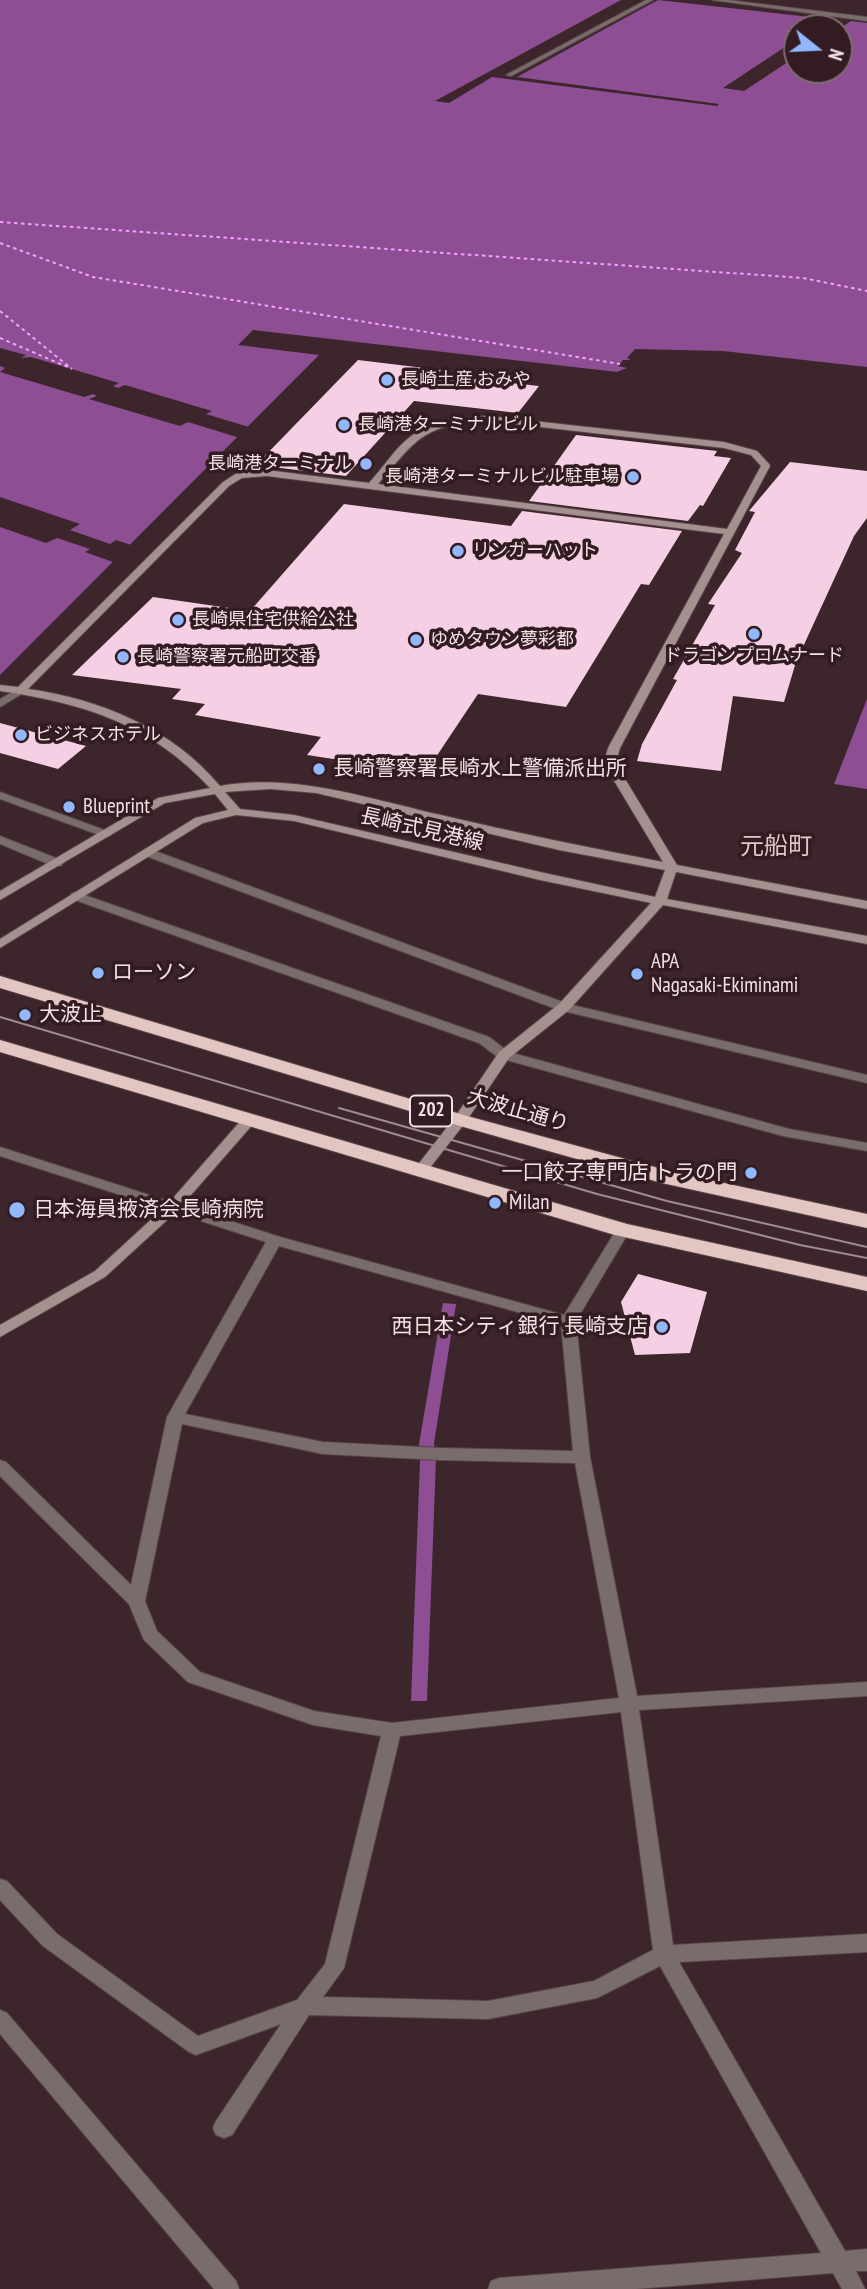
<!DOCTYPE html>
<meta charset="utf-8">
<style>
body{margin:0}
#map{position:relative;width:867px;height:2289px;overflow:hidden;background:#3c262b;font-family:"PT Sans Narrow",sans-serif}
canvas{display:block}
.north{position:absolute;left:783px;top:14px;width:70px;height:70px;box-sizing:border-box;background:#321c21;border:2px solid #7f6b6f;border-radius:50%;rotate:108deg;font-size:19px;font-weight:700;line-height:28px;text-align:center;color:#f2e2e5}
.north::after{content:'';display:block;margin:auto;width:24px;height:32px;background:#91b8fd;clip-path:polygon(50% 0,100% 100%,50% 72%,0 100%)}
</style>
<div id="map">
<canvas width="867" height="2289"></canvas>
<div class="north">N</div>
</div>
<script>
const g = document.querySelector('canvas').getContext('2d');
g.lineJoin = 'round';
function fill(path, color) {
  g.fillStyle = color;
  g.fill(path, 'evenodd');
}
function stroke(path, color, width, dash) {
  g.strokeStyle = color;
  g.lineWidth = width;
  g.lineCap = dash ? 'butt' : 'round';
  g.setLineDash(dash || []);
  g.stroke(path);
}
function label(font, color, halo, rows, align = 'center') {
  g.font = font + ' "PT Sans Narrow","Noto Sans JP",sans-serif';
  g.lineWidth = 7;
  g.setLineDash([]);
  g.textBaseline = 'middle';
  g.strokeStyle = halo;
  g.fillStyle = color;
  for (const [text, x, y, turn = 0] of rows) {
    g.save();
    g.translate(x, y);
    g.rotate((+turn || 0) * Math.PI / 180);
    g.textAlign = isNaN(turn) ? turn : align;
    if (halo) g.strokeText(text, 0, 0);
    g.fillText(text, 0, 0);
    g.restore();
  }
}
fill(new Path2D(`
 M 0,0 L 621,0 L 435,101 L 449,103 L 492,77 L 717,106 L 719,104 L 517,77 L 658,0 L 828,19 L 813,28 L 797,28 L 797,39 L 723,88 L 744,91 L 797,56 L 797,70 L 839,70 L 839,29 L 851,21 L 867,23 L 867,367 L 723,351 L 635,349 L 627,358 L 631,360 L 623,360 L 618,366 L 627,368 L 617,372 L 253,330 L 238,345 L 319,355 L 0,675 Z
 M 867,699 L 867,789 L 834,784 Z
 M 443,1303 L 456,1304 L 434,1443 L 436,1459 L 427,1701 L 411,1701 L 420,1460 L 419,1444 Z`), '#8d4e94');
fill(new Path2D(`
 M 0,348 L 26,355 L 21,358 L 31,357 L 119,383 L 113,386 L 118,388 L 125,385 L 212,411 L 206,414 L 252,428 L 240,438 L 188,422 L 180,426 L 89,399 L 97,396 L 93,394 L 84,397 L 0,372 L 5,368 L 0,366 Z
 M 0,497 L 80,524 L 70,530 L 110,544 L 116,540 L 134,546 L 113,562 L 85,552 L 90,549 L 57,538 L 46,543 L 0,527 Z`), '#3c262b');
stroke(new Path2D(`
 M 0,222 L 803,278 L 867,291
 M 0,243 L 93,277 L 620,364
 M 0,311 L 72,369
 M 0,338 L 70,368`), '#f59ffe', 2, [3.5, 3.5]);
fill(new Path2D(`
 M 358,360 L 441,370 L 437,375 L 539,386 L 518,413 L 414,401 L 346,476 L 256,465 Z
 M 576,435 L 717,451 L 714,456 L 731,458 L 703,506 L 700,505 L 688,521 L 529,501 Z
 M 790,462 L 867,471 L 867,518 L 854,536 L 796,662 L 784,702 L 733,696 L 721,771 L 637,761 L 642,744 L 677,680 L 673,679 L 715,605 L 708,604 L 742,553 L 735,550 L 755,512 L 749,511 Z
 M 344,504 L 511,526 L 522,511 L 682,531 L 649,585 L 641,584 L 566,707 L 478,694 L 430,766 L 398,761 L 393,768 L 307,755 L 321,737 L 195,715 L 205,704 L 172,699 L 181,689 L 72,675 L 153,597 L 250,611 Z
 M 0,723 L 86,746 L 58,769 L 0,753 Z
 M 638,1274 L 707,1292 L 690,1353 L 635,1355 L 621,1302 Z`), '#f5cfe4');
const street = new Path2D(`
 M 646,0 L 653,0 L 511,76 L 506,75 Z
 M 712,0 L 728,0 L 867,17 L 867,21 Z
 M 21,687 L 25,688 L 25,692 L 0,707 L 0,699 Z
 M 0,792 L 110,832 L 112,834 L 110,836 L 102,836 L 0,799 Z
 M 0,836 L 61,860 L 63,863 L 61,866 L 53,866 L 0,844 Z
 M 147,848 L 568,1004 L 867,1075 L 867,1083 L 559,1010 L 143,855 L 141,852 Z
 M 76,892 L 489,1037 L 509,1052 L 789,1129 L 867,1143 L 867,1151 L 783,1136 L 499,1058 L 479,1043 L 72,899 L 70,896 L 72,893 Z
 M 0,1147 L 280,1237 L 564,1315 L 618,1227 L 628,1227 L 630,1230 L 576,1321 L 590,1457 L 637,1696 L 867,1682 L 867,1696 L 639,1710 L 673,1945 L 867,1934 L 867,1952 L 679,1962 L 845,2251 L 867,2249 L 867,2271 L 856,2271 L 865,2289 L 842,2289 L 833,2273 L 636,2289 L 488,2289 L 491,2281 L 499,2278 L 821,2253 L 660,1966 L 597,1998 L 488,2019 L 309,2015 L 232,2135 L 224,2138 L 216,2135 L 213,2128 L 216,2121 L 281,2024 L 196,2055 L 189,2052 L 43,1946 L 0,1900 L 0,1879 L 7,1881 L 57,1934 L 198,2036 L 297,2000 L 325,1964 L 381,1736 L 313,1725 L 188,1682 L 144,1640 L 129,1604 L 0,1476 L 0,1460 L 6,1462 L 131,1585 L 167,1417 L 266,1242 L 0,1156 ZM 279,1246 L 561,1324 L 573,1451 L 440,1448 L 323,1442 L 185,1414 ZM 182,1424 L 323,1454 L 440,1460 L 575,1463 L 619,1698 L 392,1723 L 314,1711 L 200,1672 L 157,1631 L 145,1601 ZM 621,1712 L 653,1950 L 594,1981 L 488,2001 L 323,1997 L 344,1968 L 400,1736 Z
 M 0,2010 L 7,2013 L 236,2281 L 239,2289 L 214,2289 L 0,2034 Z`);
const secondary = new Path2D(`
 M 488,416 L 724,442 L 757,451 L 769,464 L 770,466 L 620,748 L 617,759 L 619,769 L 677,865 L 867,901 L 867,909 L 676,872 L 667,899 L 867,936 L 867,944 L 663,905 L 569,1010 L 509,1058 L 465,1123 L 425,1174 L 420,1175 L 413,1171 L 455,1117 L 499,1052 L 559,1004 L 651,903 L 540,880 L 294,821 L 236,815 L 203,823 L 0,948 L 0,939 L 195,818 L 228,810 L 215,794 L 165,803 L 0,900 L 0,891 L 158,798 L 210,788 C 151,724 83,703 0,691 L 0,685 L 18,687 L 223,482 L 237,473 L 267,470 L 369,483 C 384,467 396,446 414,434 C 434,419 464,417 488,416 ZM 488,421 L 724,448 L 751,455 L 761,466 L 727,529 L 378,484 C 418,438 422,425 488,421 ZM 267,476 L 724,534 L 608,748 L 605,759 L 607,769 L 663,862 C 590,848 518,833 445,816 C 373,800 294,772 220,786 C 173,729 100,699 28,689 L 229,486 L 242,478 ZM 270,789 L 316,793 L 559,850 L 665,870 L 655,897 L 540,872 L 294,815 L 240,809 L 225,792 Z
 M 249,1116 L 256,1120 L 254,1123 L 177,1211 L 105,1277 L 0,1337 L 0,1325 L 95,1271 L 167,1205 L 244,1117 Z`);
const highway = new Path2D(`
 M 0,976 L 467,1116 L 673,1172 L 867,1214 L 867,1228 L 662,1183 L 453,1124 L 0,988 Z
 M 0,1040 L 627,1224 L 867,1277 L 867,1291 L 615,1235 L 0,1052 Z`);
stroke(street, '#594449', 2);
stroke(secondary, '#594449', 2);
stroke(highway, '#594449', 2);
fill(street, '#796d6b');
fill(secondary, '#a4908e');
fill(highway, '#e3c5c1');
stroke(new Path2D(`
 M 0,1017 L 597,1194 L 800,1245 L 867,1258
 M 339,1108 L 667,1201 L 867,1247`), '#9f8c90', 2);
for (const [x, y, r, color] of [
 [387,380,7,"#91b8fd"],
 [344,425,7,"#91b8fd"],
 [366,464,7,"#91b8fd"],
 [633,477,7,"#91b8fd"],
 [458,551,7,"#91b8fd"],
 [178,620,7,"#91b8fd"],
 [754,634,7,"#91b8fd"],
 [416,640,7,"#91b8fd"],
 [123,657,7,"#91b8fd"],
 [21,735,7,"#91b8fd"],
 [319,769,7,"#91b8fd"],
 [69,807,7,"#91b8fd"],
 [98,973,7,"#91b8fd"],
 [637,974,7,"#91b8fd"],
 [25,1015,7,"#91b8fd"],
 [751,1173,7,"#91b8fd"],
 [495,1203,7,"#91b8fd"],
 [17,1210,9,"#91b8fd"],
 [662,1327,7,"#91b8fd"]
]) {
  const dot = new Path2D();
  dot.arc(x, y, r, 0, 2 * Math.PI);
  g.fillStyle = color;
  g.fill(dot);
  stroke(dot, '#321c21', 2.5);
}
label('18px', '#f2e2e5', '#321c21', [
 ["長崎土産 おみや",401,380],
 ["長崎港ターミナルビル",358,425],
 ["長崎港ターミナル",352,464,"right"],
 ["長崎港ターミナルビル駐車場",619,477,"right"],
 ["リンガーハット",472,551],
 ["長崎県住宅供給公社",192,620],
 ["ゆめタウン夢彩都",430,640],
 ["ドラゴンプロムナード",754,656,"center"],
 ["長崎警察署元船町交番",137,657],
 ["ビジネスホテル",35,735]
], 'left');
for (const [x, y, w] of [
 [431,1111,42]
]) {
  const box = new Path2D();
  box.roundRect(x - w / 2, y - 15.5, w, 31, 5);
  g.fillStyle = '#321c21';
  g.fill(box);
  stroke(box, '#f2e2e5', 2);
}
label('bold 19px', '#f2e2e5', null, [
 ["202",431,1111]
]);
label('21px', '#f2e2e5', '#321c21', [
 ["長崎警察署長崎水上警備派出所",333,769],
 ["Blueprint",83,807],
 ["APA",651,962],
 ["Nagasaki-Ekiminami",651,986],
 ["ローソン",112,973],
 ["大波止",39,1015],
 ["一口餃子専門店 トラの門",737,1173,"right"],
 ["Milan",509,1203],
 ["日本海員掖済会長崎病院",33,1210],
 ["西日本シティ銀行 長崎支店",648,1327,"right"]
], 'left');
label('21px', '#f2e2e5', '#321c21', [
 ["長崎式見港線",422,830,13],
 ["大波止通り",518,1111,16]
]);
label('24px', '#e2c4ca', '#321c21', [
 ["元船町",776,847]
]);
</script>
